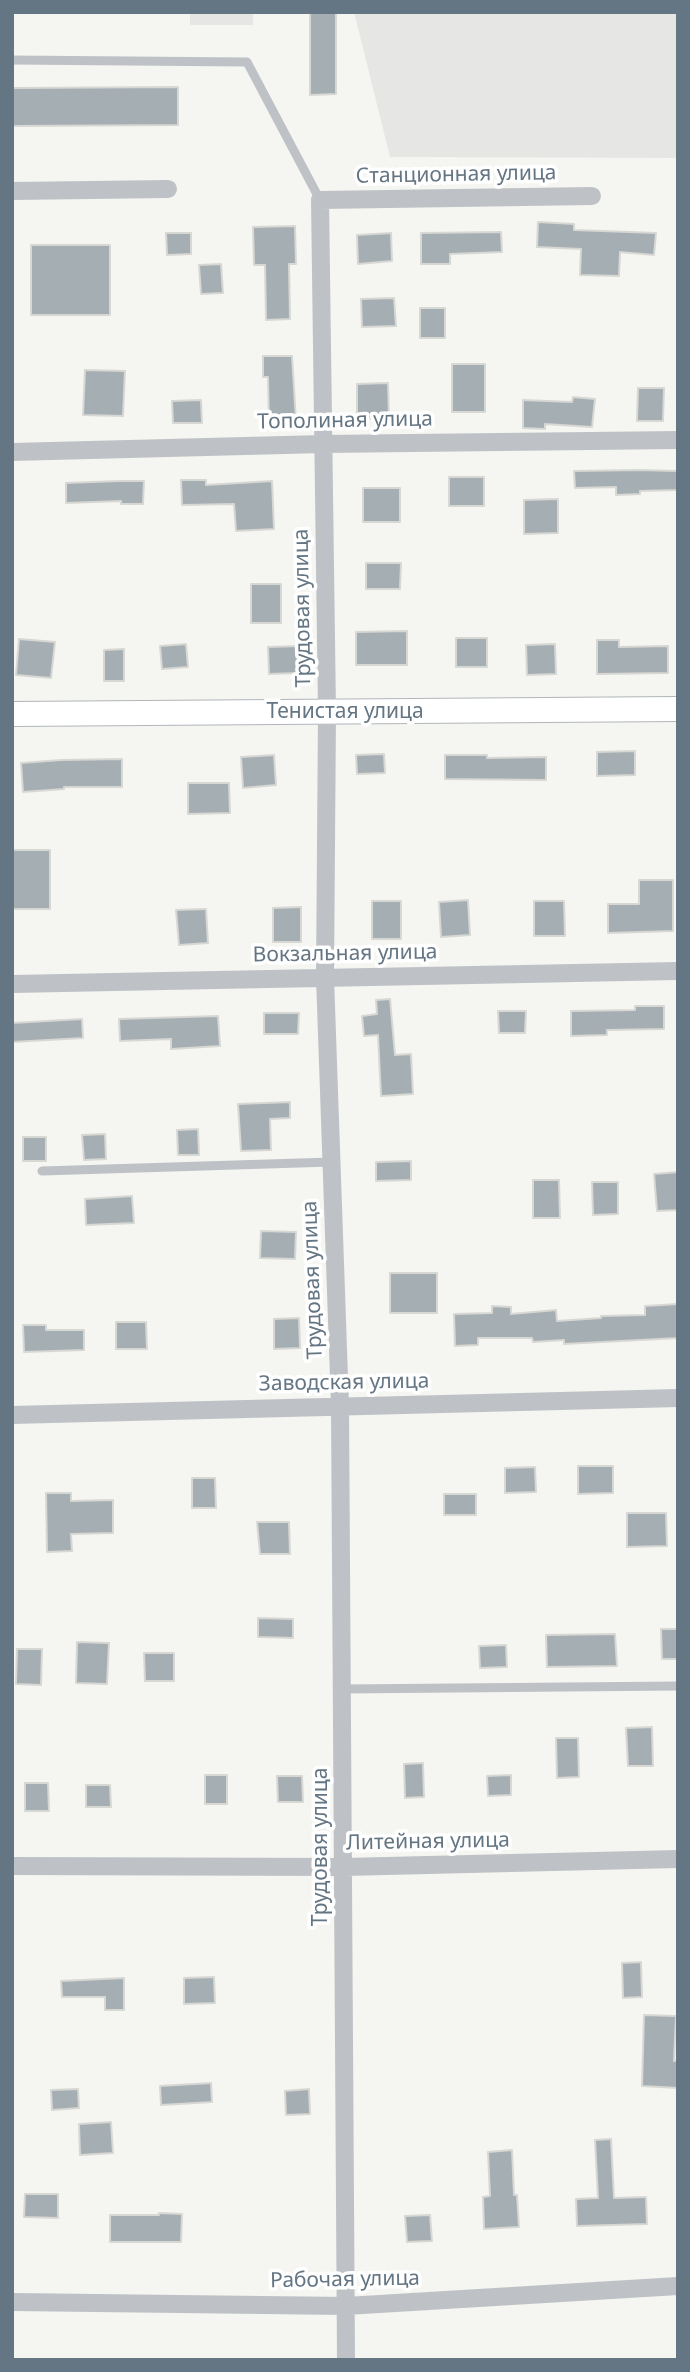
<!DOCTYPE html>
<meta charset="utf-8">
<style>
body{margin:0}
#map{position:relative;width:690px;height:2372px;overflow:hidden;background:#f5f5f1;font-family:"Noto Sans",sans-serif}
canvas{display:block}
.frame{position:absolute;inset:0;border:14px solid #647583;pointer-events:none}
</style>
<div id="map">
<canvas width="690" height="2372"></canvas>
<div class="frame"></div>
</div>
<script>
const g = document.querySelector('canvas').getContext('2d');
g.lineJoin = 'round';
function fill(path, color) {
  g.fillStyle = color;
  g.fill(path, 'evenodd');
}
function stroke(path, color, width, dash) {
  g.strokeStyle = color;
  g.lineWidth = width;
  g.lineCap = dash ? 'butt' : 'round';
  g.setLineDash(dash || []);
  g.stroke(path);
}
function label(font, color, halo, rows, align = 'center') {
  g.font = font + ' "Noto Sans",sans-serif';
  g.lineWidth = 7;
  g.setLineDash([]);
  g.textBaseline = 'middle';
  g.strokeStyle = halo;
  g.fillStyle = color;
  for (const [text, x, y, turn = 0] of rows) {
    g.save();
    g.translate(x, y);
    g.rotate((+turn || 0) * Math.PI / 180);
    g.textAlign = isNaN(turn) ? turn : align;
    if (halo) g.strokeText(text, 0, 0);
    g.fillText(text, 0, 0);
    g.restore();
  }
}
fill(new Path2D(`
 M 190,12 L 253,12 L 253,25 L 190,25 Z
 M 354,12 L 678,12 L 678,158 L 390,157 Z`), '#e6e7e5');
const building = new Path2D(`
 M 310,12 L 336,12 L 336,94 L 310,95 Z
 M 178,87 L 178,125 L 12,126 L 12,88 Z
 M 538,222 L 574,224 L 574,230 L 656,233 L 654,255 L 620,252 L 619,276 L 580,275 L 581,249 L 537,247 Z
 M 295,226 L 296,264 L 289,264 L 290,319 L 266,320 L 265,265 L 254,265 L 253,227 Z
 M 501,232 L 502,252 L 450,254 L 450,264 L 421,264 L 421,233 Z
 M 166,233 L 191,233 L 191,254 L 167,255 Z
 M 391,233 L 392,261 L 358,264 L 357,235 Z
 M 31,245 L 110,245 L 110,315 L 31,315 Z
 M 221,264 L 223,293 L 201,294 L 199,265 Z
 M 394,298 L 396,326 L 362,327 L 361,299 Z
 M 420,308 L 445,308 L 445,338 L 420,338 Z
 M 263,356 L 292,356 L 296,421 L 269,422 L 268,377 L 263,377 Z
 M 452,364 L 485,364 L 485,412 L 452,412 Z
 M 85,370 L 125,371 L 123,416 L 83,415 Z
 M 388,383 L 389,418 L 357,419 L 357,384 Z
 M 638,388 L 664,388 L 663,421 L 637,421 Z
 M 573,397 L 595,399 L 592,427 L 545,424 L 545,429 L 523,428 L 523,400 L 572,402 Z
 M 201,400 L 202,423 L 173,423 L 172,401 Z
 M 639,470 L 677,471 L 677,490 L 640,491 L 640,494 L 616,495 L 616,487 L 575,488 L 574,471 Z
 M 449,477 L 484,477 L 484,506 L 449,506 Z
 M 181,480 L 206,480 L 206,485 L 272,481 L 274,529 L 236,531 L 234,504 L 182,505 Z
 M 119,481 L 144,481 L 143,504 L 121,504 L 121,501 L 66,503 L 66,483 Z
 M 363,488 L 400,488 L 400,522 L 363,522 Z
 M 558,499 L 558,533 L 524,534 L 524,500 Z
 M 366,563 L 401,563 L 400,589 L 366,589 Z
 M 251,584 L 281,584 L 281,623 L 251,623 Z
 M 407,631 L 407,665 L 356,665 L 356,632 Z
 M 456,638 L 487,638 L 487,667 L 456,667 Z
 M 19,639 L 55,642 L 51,678 L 16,675 Z
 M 597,640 L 619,640 L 619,647 L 668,646 L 668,673 L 597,674 Z
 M 186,644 L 188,667 L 162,669 L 160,646 Z
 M 555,644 L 556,674 L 527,675 L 526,645 Z
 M 299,646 L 299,673 L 269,674 L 268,647 Z
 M 124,649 L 124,681 L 104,681 L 104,650 Z
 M 635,751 L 635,775 L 597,776 L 597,752 Z
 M 384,754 L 385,773 L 357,774 L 356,755 Z
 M 274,755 L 276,785 L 243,788 L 241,757 Z
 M 445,755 L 487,755 L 487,758 L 546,757 L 546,780 L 445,779 Z
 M 122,759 L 122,787 L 64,787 L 64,789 L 23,792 L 21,763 L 61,760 Z
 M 188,783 L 229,783 L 230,813 L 188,814 Z
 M 12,850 L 50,850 L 50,909 L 12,909 Z
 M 639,880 L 673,880 L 673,931 L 608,933 L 608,904 L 639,904 Z
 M 468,900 L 470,935 L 441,937 L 439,902 Z
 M 372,901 L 401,901 L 401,939 L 372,939 Z
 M 534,901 L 564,901 L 565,936 L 534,936 Z
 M 301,907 L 301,942 L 273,942 L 273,908 Z
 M 206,909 L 208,943 L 179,945 L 176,910 Z
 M 390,999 L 395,1055 L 411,1054 L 413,1094 L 381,1096 L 378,1035 L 364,1036 L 362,1016 L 377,1014 L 376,1000 Z
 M 635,1006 L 664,1006 L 664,1029 L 607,1030 L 607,1035 L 571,1036 L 571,1011 L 635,1010 Z
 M 498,1011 L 526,1011 L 525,1033 L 499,1033 Z
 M 264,1013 L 299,1013 L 298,1034 L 264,1034 Z
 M 218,1016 L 220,1046 L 171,1049 L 171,1039 L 120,1041 L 119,1019 Z
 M 82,1019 L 83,1038 L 12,1042 L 12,1023 Z
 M 290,1102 L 290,1118 L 270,1119 L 271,1150 L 241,1151 L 238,1104 Z
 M 198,1129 L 199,1155 L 178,1155 L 177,1130 Z
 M 105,1134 L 106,1159 L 84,1160 L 82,1135 Z
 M 23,1137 L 46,1137 L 46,1161 L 23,1161 Z
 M 411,1161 L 411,1180 L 376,1181 L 376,1162 Z
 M 678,1172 L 678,1210 L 657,1211 L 654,1174 Z
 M 533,1180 L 559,1180 L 560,1218 L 533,1218 Z
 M 592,1182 L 618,1182 L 618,1214 L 593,1215 Z
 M 132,1196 L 134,1223 L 86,1225 L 85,1199 Z
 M 261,1231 L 296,1232 L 295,1259 L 260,1258 Z
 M 390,1273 L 437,1273 L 437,1313 L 390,1313 Z
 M 678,1304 L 678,1338 L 564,1344 L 564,1340 L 533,1342 L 532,1338 L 478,1338 L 478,1345 L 455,1346 L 454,1314 L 492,1313 L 492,1306 L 511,1307 L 511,1314 L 556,1310 L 557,1321 L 601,1318 L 601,1316 L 645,1315 L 645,1306 Z
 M 299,1318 L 300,1348 L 274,1349 L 274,1319 Z
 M 116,1322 L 146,1322 L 147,1349 L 116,1349 Z
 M 23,1325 L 46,1325 L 46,1330 L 84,1330 L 84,1350 L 24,1352 Z
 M 578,1466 L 613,1466 L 613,1493 L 578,1494 Z
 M 535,1467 L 536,1492 L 505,1493 L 505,1468 Z
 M 192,1478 L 215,1478 L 216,1508 L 192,1508 Z
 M 46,1493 L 71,1493 L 71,1501 L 113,1500 L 113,1533 L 71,1534 L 72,1551 L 47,1552 Z
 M 444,1494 L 476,1494 L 476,1515 L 444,1515 Z
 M 627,1513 L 666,1513 L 667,1546 L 627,1547 Z
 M 257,1522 L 289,1522 L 290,1554 L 260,1554 Z
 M 258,1618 L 293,1619 L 293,1638 L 258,1637 Z
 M 661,1629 L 678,1629 L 678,1659 L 662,1659 Z
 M 615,1634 L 617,1666 L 547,1667 L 546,1635 Z
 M 77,1642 L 109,1643 L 107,1684 L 76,1683 Z
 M 506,1645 L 507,1667 L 480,1668 L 479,1646 Z
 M 17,1649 L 42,1649 L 41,1685 L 16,1684 Z
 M 144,1653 L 174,1653 L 174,1681 L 145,1681 Z
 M 652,1727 L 653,1766 L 628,1766 L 626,1728 Z
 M 556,1738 L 578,1738 L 579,1777 L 557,1778 Z
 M 423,1763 L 424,1797 L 405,1798 L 404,1764 Z
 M 205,1775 L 227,1775 L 227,1804 L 205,1804 Z
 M 511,1775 L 511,1795 L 488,1796 L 487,1776 Z
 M 277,1776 L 302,1776 L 303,1802 L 278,1802 Z
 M 25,1783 L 48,1783 L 49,1811 L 25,1811 Z
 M 86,1785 L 110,1785 L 111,1807 L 86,1807 Z
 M 641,1962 L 642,1997 L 623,1998 L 622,1963 Z
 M 214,1977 L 215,2003 L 184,2004 L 184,1978 Z
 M 124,1978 L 124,2010 L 105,2010 L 105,1997 L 62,1997 L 61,1981 Z
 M 644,2015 L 676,2016 L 674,2061 L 678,2061 L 678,2088 L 642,2086 Z
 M 211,2083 L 212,2102 L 161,2105 L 160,2086 Z
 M 78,2089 L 79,2108 L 52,2110 L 51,2090 Z
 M 309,2089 L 310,2114 L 286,2115 L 285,2091 Z
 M 111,2122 L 113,2153 L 80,2155 L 79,2124 Z
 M 611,2139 L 614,2198 L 646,2197 L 647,2224 L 577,2226 L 576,2199 L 598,2198 L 595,2140 Z
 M 512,2150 L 514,2195 L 517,2195 L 519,2227 L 484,2229 L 483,2197 L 490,2196 L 488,2152 Z
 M 25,2194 L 58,2194 L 58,2218 L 24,2217 Z
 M 159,2213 L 182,2214 L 181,2242 L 110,2242 L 110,2215 L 159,2215 Z
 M 430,2215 L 432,2241 L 407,2242 L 405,2216 Z`);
fill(building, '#a5aeb3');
stroke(building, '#d7d7d4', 2);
const secondary = new Path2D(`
 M 12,714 L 678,709`);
stroke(secondary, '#b0b6ba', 26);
stroke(new Path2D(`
 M 12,60 L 247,62 L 320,200
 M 42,1171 L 332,1162
 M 343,1689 L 678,1686`), '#bec2c6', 9);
stroke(new Path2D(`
 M 12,191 L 168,189
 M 12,452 L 323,444 L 678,440
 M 12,984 L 678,971
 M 12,1415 L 678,1398
 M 12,1866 L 344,1867 L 678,1859
 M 12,2302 L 346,2306 L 678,2286
 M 346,2360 L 340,1406 L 325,977 L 327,712 L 320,200 L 592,196`), '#bec2c6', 18);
stroke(secondary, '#fff', 24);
label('21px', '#647583', '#fff', [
 ["Станционная улица",456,175,-1],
 ["Тополиная улица",345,421,-1],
 ["Трудовая улица",303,608,-91],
 ["Тенистая улица",345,712],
 ["Вокзальная улица",345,954,-1],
 ["Трудовая улица",313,1280,-92],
 ["Заводская улица",344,1383,-1],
 ["Литейная улица",428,1842,-1],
 ["Трудовая улица",321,1847,-90],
 ["Рабочая улица",345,2280,-1]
]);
</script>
